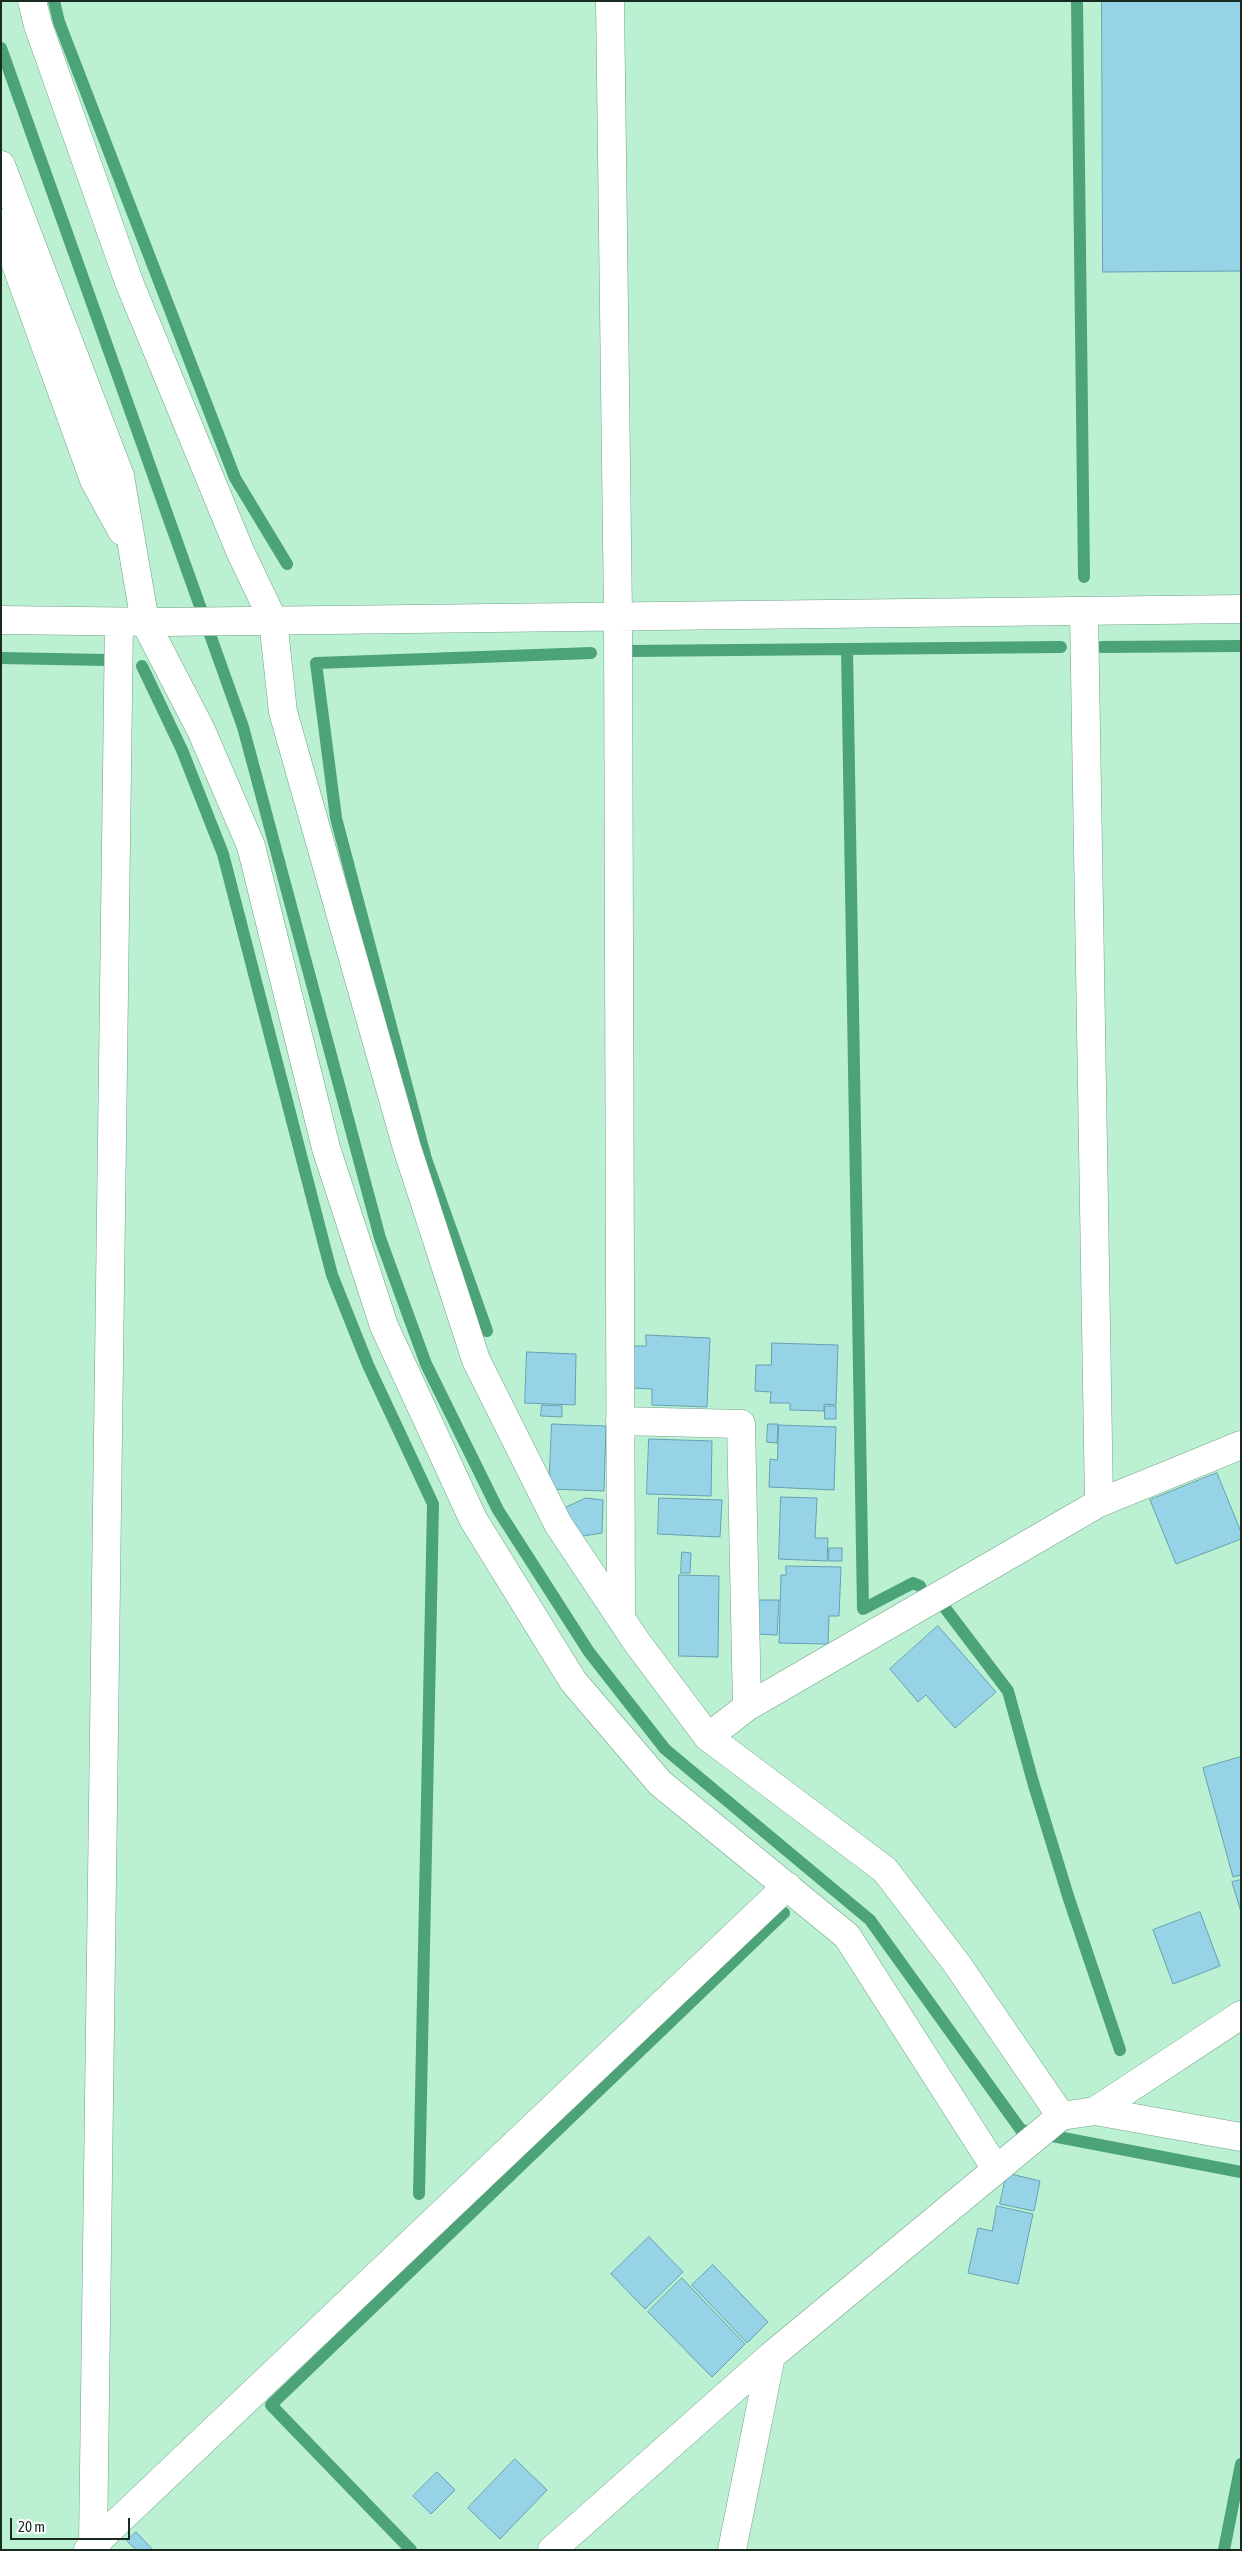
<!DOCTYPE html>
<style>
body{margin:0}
#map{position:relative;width:1242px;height:2551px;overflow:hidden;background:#bcf0d2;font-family:"Asap Condensed",sans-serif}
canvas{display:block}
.frame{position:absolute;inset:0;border:2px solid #172b21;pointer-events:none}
.scale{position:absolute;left:10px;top:2518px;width:120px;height:22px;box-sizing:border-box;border:2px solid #172b21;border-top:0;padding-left:6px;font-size:15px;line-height:18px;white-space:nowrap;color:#172b21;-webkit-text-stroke:4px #fff;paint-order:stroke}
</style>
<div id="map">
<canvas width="1242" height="2551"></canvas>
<div class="frame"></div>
<div class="scale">20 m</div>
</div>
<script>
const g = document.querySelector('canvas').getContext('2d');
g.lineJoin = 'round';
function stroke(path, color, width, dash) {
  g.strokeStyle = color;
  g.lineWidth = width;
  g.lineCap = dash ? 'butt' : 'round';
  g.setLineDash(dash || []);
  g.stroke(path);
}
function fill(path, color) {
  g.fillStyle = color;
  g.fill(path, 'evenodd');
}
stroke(new Path2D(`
 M 54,1 L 59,22 L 235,478 L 287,564
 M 1077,1 L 1084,577
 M 1,48 L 243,727 L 380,1238 L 426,1364 L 498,1510 L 589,1652 L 665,1749 L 870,1920 L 1021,2130 L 1241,2172
 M 1101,647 L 1241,646
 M 847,649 L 863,1609 L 913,1583 L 920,1586
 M 629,651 L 1061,647
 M 1,658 L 106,660
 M 142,666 L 182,750 L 223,854 L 332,1275 L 368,1365 L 433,1504 L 419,2194
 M 487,1331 L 426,1159 L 336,818 L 316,663 L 591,653
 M 945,1608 L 1008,1691 L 1033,1782 L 1069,1899 L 1120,2050
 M 411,2550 L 271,2405 L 784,1913
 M 1224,2550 L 1241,2464`), '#4ca378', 12);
const building = new Path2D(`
 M 1102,1 L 1241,1 L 1241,271 L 1103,272 Z
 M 646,1335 L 710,1338 L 707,1407 L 652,1405 L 652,1389 L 632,1388 L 634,1346 L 646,1346 Z
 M 772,1343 L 838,1345 L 836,1405 L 824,1404 L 824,1411 L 790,1410 L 790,1403 L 770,1403 L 771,1392 L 755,1391 L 756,1365 L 771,1365 Z
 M 527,1352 L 576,1354 L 575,1405 L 525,1403 Z
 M 542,1405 L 562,1406 L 562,1417 L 541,1416 Z
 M 825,1406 L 836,1406 L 836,1419 L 825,1419 Z
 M 552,1424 L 606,1426 L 604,1491 L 549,1489 Z
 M 768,1424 L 778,1424 L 777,1443 L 767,1442 Z
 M 779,1425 L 836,1427 L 834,1490 L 769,1487 L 770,1459 L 777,1460 Z
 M 649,1439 L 712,1441 L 711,1496 L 647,1494 Z
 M 1217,1473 L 1241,1532 L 1241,1539 L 1176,1564 L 1150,1500 Z
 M 781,1497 L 817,1498 L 815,1538 L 828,1538 L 827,1561 L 779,1559 Z
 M 586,1498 L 603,1500 L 602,1533 L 577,1537 L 565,1508 Z
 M 659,1498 L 722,1500 L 720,1537 L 658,1534 Z
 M 829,1548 L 842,1548 L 842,1561 L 829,1561 Z
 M 682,1552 L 691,1553 L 690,1573 L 681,1573 Z
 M 786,1566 L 841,1567 L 839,1616 L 829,1616 L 828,1644 L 779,1643 L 781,1575 L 786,1575 Z
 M 679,1575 L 719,1576 L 718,1657 L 679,1656 Z
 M 758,1600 L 779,1600 L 777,1635 L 757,1634 Z
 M 938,1626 L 996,1692 L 955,1728 L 926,1695 L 918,1702 L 890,1669 Z
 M 1241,1757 L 1241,1875 L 1233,1877 L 1203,1768 Z
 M 1241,1880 L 1241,1912 L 1232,1882 Z
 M 1200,1912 L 1220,1966 L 1173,1984 L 1153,1930 Z
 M 1007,2173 L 1040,2181 L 1034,2211 L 1000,2204 Z
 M 997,2206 L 1033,2214 L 1018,2284 L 968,2273 L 978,2228 L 992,2231 Z
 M 649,2237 L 683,2272 L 645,2309 L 611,2274 Z
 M 713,2265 L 768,2322 L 747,2343 L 692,2285 Z
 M 682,2278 L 745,2344 L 712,2377 L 648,2312 Z
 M 515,2459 L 547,2490 L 500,2539 L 468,2508 Z
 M 437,2472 L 455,2490 L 431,2514 L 413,2496 Z
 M 136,2532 L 153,2550 L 136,2550 L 127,2541 Z`);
fill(building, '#97d3e6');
stroke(building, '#65a0b2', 1);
const minor = new Path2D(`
 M 32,1 L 38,25 L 129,282 L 240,551 L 273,620 L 283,712 L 407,1148 L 476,1360 L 558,1524 L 636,1641 L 708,1737 L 885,1870 L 957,1964 L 1061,2116
 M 610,1 L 618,615 L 621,1618
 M 1,165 L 120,476 L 145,622 L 201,730 L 251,846 L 326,1148 L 384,1326 L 473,1519 L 573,1681 L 660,1783 L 847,1936 L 996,2169
 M 1,223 L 94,480 L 122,531
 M 1084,611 L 1099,1503
 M 1,620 L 161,622 L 1241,609
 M 620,1421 L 741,1424 L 747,1707
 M 708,1737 L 747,1707 L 1099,1503 L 1241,1445
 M 1095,2111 L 1241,2015
 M 93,2544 L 119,622
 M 88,2550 L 787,1886
 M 552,2550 L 771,2356 L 1061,2116 L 1095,2111 L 1241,2137
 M 732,2550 L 771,2356`);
stroke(minor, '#71a388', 29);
stroke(minor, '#fff', 28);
</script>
